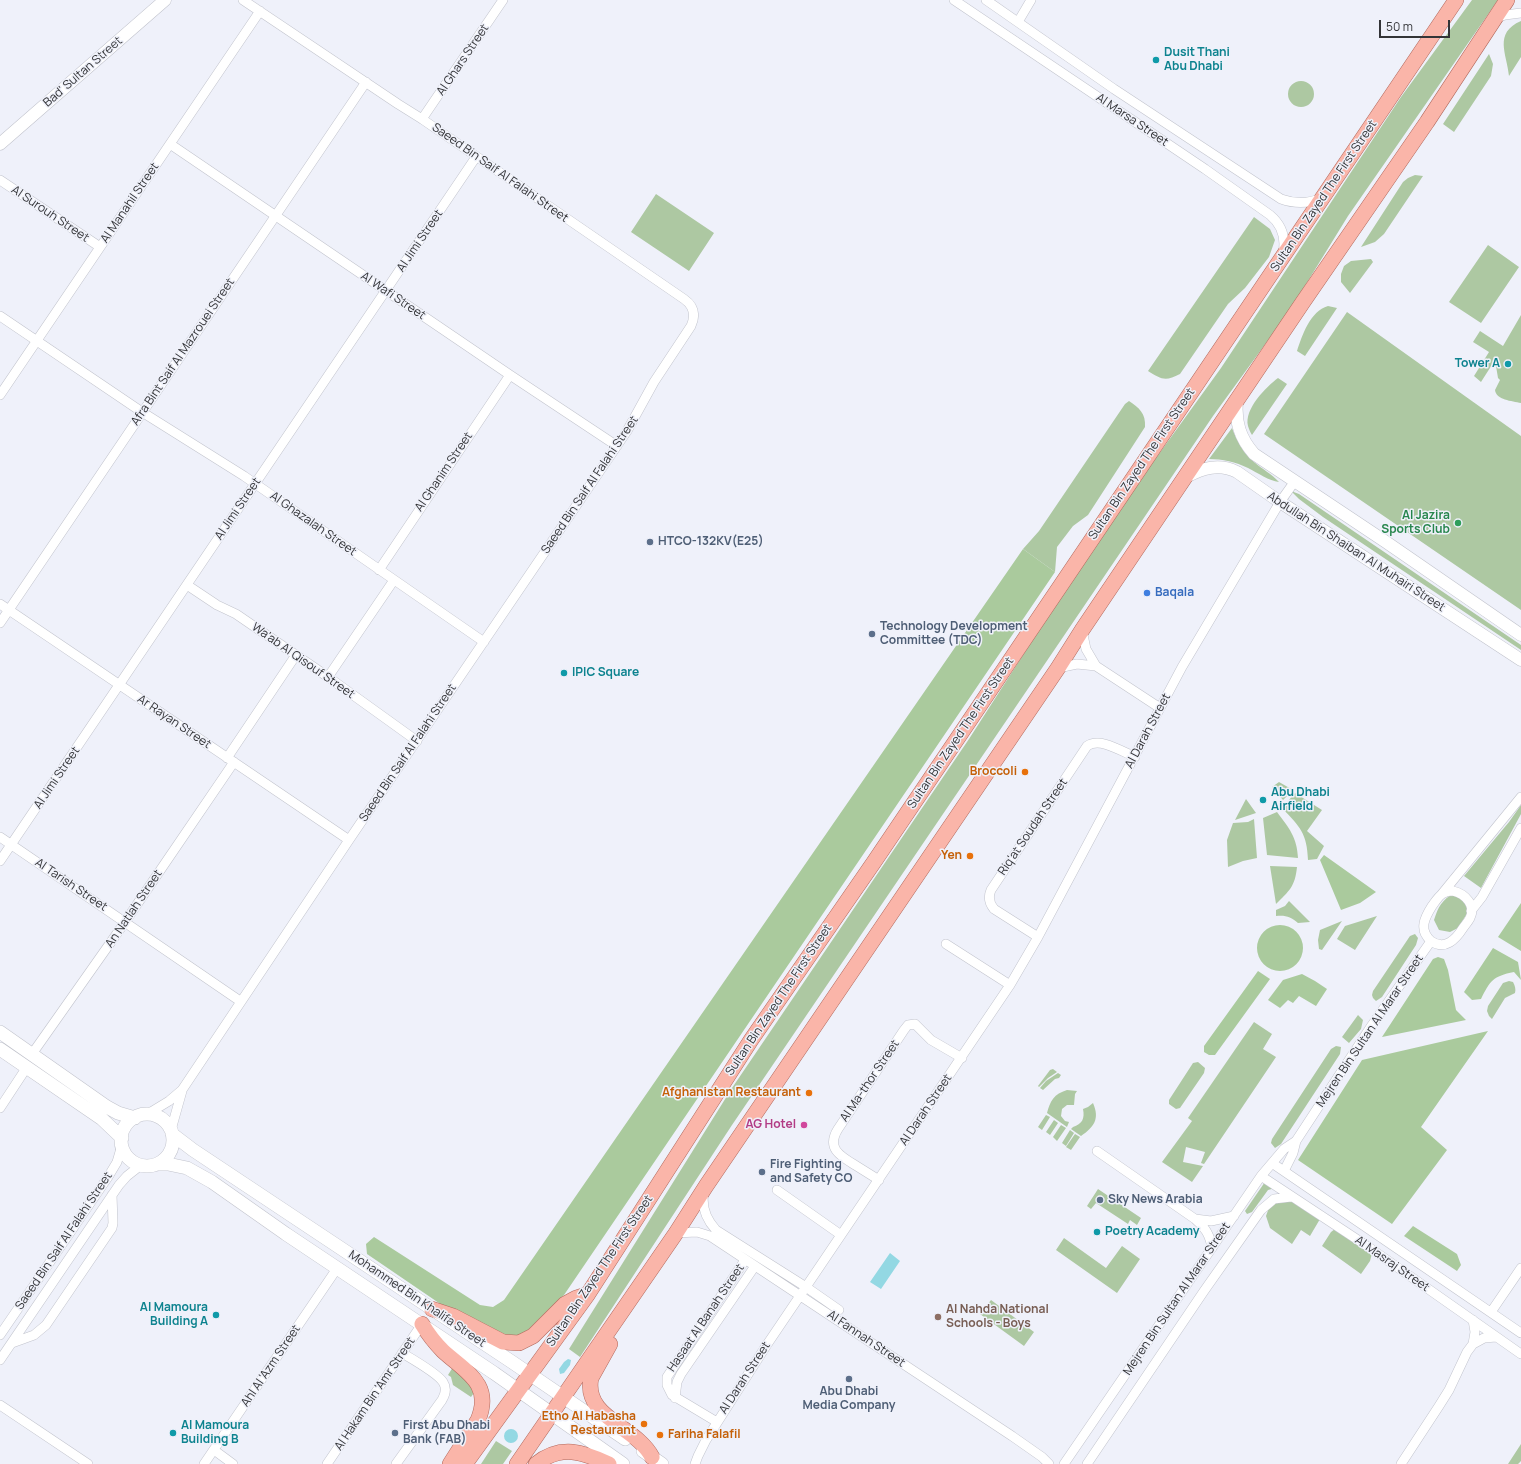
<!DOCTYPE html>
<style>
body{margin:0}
#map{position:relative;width:1521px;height:1464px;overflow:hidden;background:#eff1fa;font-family:Manrope,sans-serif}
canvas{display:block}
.scale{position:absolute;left:1379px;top:20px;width:71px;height:18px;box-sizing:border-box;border:2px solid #333437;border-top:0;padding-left:5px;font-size:12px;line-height:14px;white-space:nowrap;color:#333437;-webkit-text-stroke:3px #eff1fa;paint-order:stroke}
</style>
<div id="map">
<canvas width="1521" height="1464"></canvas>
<div class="scale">50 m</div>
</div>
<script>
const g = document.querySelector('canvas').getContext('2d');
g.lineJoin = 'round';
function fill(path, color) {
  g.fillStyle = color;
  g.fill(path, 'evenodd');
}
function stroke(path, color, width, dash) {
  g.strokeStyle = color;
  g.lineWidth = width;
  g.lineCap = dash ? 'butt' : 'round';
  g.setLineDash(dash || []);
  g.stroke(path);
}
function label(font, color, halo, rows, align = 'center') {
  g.font = font + ' Manrope,sans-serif';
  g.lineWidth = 3;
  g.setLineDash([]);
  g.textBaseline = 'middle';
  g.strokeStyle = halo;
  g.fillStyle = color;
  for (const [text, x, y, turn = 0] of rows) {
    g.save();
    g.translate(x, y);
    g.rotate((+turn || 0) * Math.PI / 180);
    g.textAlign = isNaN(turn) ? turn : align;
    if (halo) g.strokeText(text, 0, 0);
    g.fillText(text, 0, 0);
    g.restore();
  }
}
fill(new Path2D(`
 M 1472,0 L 1498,0 L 1348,216 L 1290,310 L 1213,416 L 732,1125 L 580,1357 L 569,1349 L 732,1088 L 969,739 L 1052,610 L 1135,487 L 1221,368 L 1401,97 Z
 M 1521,21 L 1521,57 L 1509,76 C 1507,54 1493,33 1521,21 Z
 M 1489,54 L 1493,64 L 1491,76 L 1454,132 L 1443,124 Z
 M1288 94a13 13 0 1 1 26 0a13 13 0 1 1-26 0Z
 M 1415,175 L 1423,176 L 1384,234 L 1375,242 L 1361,247 L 1403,182 L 1408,178 Z
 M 656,194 L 714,233 L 689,271 L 631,232 Z
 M 1254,217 L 1270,229 L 1275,240 L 1269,257 L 1245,288 L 1228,304 L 1180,374 C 1165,382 1161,379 1148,371 Z
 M 1488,245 L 1519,267 L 1481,323 L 1449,302 Z
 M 1371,259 L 1373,262 L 1350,293 L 1341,282 L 1341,274 L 1344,266 L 1351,261 Z
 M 1328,306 L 1337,308 L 1305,356 L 1297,351 C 1302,336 1310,311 1328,306 Z
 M 1347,312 L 1521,436 L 1521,610 L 1264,434 Z
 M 1521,315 L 1521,403 C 1512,401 1496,400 1495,390 L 1500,380 L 1498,378 L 1495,360 L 1481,382 L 1474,376 L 1489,352 L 1473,342 L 1480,331 L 1503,346 Z
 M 1278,378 L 1287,384 L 1252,435 C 1250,432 1249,429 1248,426 C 1244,409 1266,387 1278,378 Z
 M 1129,401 C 1139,408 1146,413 1145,427 L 1088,515 L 1073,526 L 1057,547 L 1055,572 L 1023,549 L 1039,531 L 1125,404 Z
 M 1232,428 C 1237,441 1243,453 1254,462 C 1262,469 1272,474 1279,482 C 1269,481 1258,473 1248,468 C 1236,462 1222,459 1209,459 Z
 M 1291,491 L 1299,494 L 1521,645 L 1521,650 L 1323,517 L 1299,499 Z
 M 1279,782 L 1293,790 L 1283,800 L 1272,787 Z
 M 1295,793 L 1322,810 L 1307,831 L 1324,846 L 1317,859 L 1308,860 C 1307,833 1300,827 1282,808 Z
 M 1246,799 L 1256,813 L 1235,820 Z
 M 1521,805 L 1521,814 L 1481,888 L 1464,876 L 1509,822 Z
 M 1277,812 C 1289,828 1297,837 1298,858 L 1267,855 L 1263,818 Z
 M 1254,819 L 1257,858 L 1243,861 L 1228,867 L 1227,840 L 1233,823 L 1248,822 Z
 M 1270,866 L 1297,867 C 1295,887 1289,891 1276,904 Z
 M 1454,893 L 1463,895 L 1468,912 L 1458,928 L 1450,932 L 1439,930 L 1434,920 C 1438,907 1442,900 1454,893 Z
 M 1289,901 L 1310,922 L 1298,923 C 1291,917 1286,915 1276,916 L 1276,910 L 1285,906 Z
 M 1377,916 L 1355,950 L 1337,939 L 1345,926 Z
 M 1342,921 L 1322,950 L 1319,949 L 1318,940 L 1320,930 Z
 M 1415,934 L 1418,938 L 1416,945 L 1382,997 L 1376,1001 L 1373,998 L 1372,995 L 1373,991 L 1410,936 Z
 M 1509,981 L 1513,982 C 1515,986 1516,989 1515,993 L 1505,998 L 1492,1019 L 1489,1016 L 1487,1011 L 1488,1006 L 1503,983 Z
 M 1358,1015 L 1363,1020 L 1361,1029 L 1349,1043 L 1342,1037 Z
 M 1254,1022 L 1272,1034 L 1263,1049 L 1276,1057 L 1204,1164 L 1201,1163 L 1205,1152 L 1186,1147 L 1183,1162 L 1203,1166 L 1192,1182 L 1162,1162 L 1192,1121 L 1188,1118 Z
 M 1336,1046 L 1341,1047 L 1340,1054 L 1281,1144 L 1275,1148 L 1271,1143 L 1272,1139 L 1331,1049 Z
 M 1198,1062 L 1205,1068 L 1204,1073 L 1180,1108 L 1176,1109 L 1169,1104 L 1169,1100 L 1193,1063 Z
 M 1053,1069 L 1057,1072 L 1048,1078 L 1039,1087 L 1038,1086 L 1050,1070 Z
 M 1058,1073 L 1061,1075 L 1059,1078 L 1055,1079 L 1043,1090 L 1040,1088 L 1046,1081 Z
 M 1067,1090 L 1077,1091 L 1075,1094 L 1074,1105 L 1067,1105 L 1062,1109 L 1061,1116 L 1065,1121 L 1069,1122 L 1067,1127 L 1047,1113 C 1050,1101 1054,1094 1067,1090 Z
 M 1093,1103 C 1100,1119 1094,1127 1081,1136 L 1071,1129 L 1073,1127 C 1082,1124 1085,1119 1083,1109 L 1088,1107 Z
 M 1046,1115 L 1050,1117 L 1042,1130 L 1038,1127 Z
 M 1054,1120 L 1058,1123 L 1050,1135 L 1046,1132 Z
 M 1061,1125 L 1066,1128 L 1057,1141 L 1053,1137 Z
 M 1070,1130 L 1074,1133 L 1066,1146 L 1062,1143 Z
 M 1075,1134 L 1080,1137 L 1071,1150 L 1066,1147 Z
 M 1267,1179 L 1275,1188 L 1268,1190 L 1252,1212 L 1247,1214 L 1245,1211 Z
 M 1098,1189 L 1141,1218 L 1137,1225 L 1130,1220 L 1128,1224 L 1096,1203 L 1091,1209 L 1087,1206 Z
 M 1285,1195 L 1320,1219 L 1310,1236 L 1301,1230 L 1292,1244 L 1270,1228 L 1266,1216 L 1271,1202 Z
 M 1335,1229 L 1372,1253 L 1370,1261 L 1361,1274 L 1322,1246 L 1331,1232 Z
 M 1064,1238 L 1106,1268 L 1122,1246 L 1140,1259 L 1117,1293 L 1056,1250 Z
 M 991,1300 L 1034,1332 L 1024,1346 L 980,1314 Z
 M 453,1367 L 476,1390 L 471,1397 L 453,1385 L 451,1377 L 448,1375 Z
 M 496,1441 L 512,1451 L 503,1464 L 481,1464 Z
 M 1521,1444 L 1521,1461 L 1518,1464 L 1508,1464 Z`), '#adc8a2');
fill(new Path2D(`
 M 1023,549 L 1055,572 L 564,1295 L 528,1330 L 518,1337 L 506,1339 L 458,1316 L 367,1254 L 366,1244 L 374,1237 L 480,1305 L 493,1307 L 504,1300 Z
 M 1324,855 L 1376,892 L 1360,903 L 1341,910 L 1320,860 Z
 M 1521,903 L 1521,951 L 1498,937 Z
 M1257 948a23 23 0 1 1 46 0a23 23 0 1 1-46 0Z
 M 1493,948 L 1518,962 L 1521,980 L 1514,972 C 1493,976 1490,981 1481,999 L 1472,1000 L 1464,992 Z
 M 1438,957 L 1444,959 L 1448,970 L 1456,1010 L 1466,1020 L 1382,1037 L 1433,959 Z
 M 1258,971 L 1270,979 L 1215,1055 L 1209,1055 L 1204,1052 L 1204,1046 Z
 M 1302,974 L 1315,981 L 1327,989 L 1316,1006 L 1299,996 L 1293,1003 L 1288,1000 L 1280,1008 L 1268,1000 L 1283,980 Z
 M 1488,1031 L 1421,1127 L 1447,1150 L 1392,1224 L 1298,1160 L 1362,1060 Z
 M 1413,1226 L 1457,1254 L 1461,1265 L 1457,1271 L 1404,1236 Z`), '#aaca9d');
fill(new Path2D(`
 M 890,1253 L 900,1261 L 881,1289 L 870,1282 Z
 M 568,1359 L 571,1360 L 570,1365 L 564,1373 L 560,1374 L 559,1369 L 564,1362 Z
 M504 1436a7 7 0 1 1 14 0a7 7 0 1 1-14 0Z`), '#93d8e3');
const minor = new Path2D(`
 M 954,0 L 1205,169 L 1270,215 C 1282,225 1286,238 1283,253
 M 986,0 L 1114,89 L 1281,199 C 1295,204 1308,204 1322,198
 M 1496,18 L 1505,15 L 1521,13
 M 1018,22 L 1031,0
 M 422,119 L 503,0
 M 170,144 L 510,375 L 617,446
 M 0,180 L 100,247
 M 0,316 L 142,412 L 244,476 L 484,642
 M 0,395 L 260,11
 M 379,570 L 510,375
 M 187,585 L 217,605 L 236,614 L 328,677 L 417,741
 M 0,604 L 349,840
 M 0,623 L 366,82
 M 1082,630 L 1086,649 L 1096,666 L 1160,708
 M 1058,668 L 1077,664 L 1096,666
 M 328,677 L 394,580
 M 227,758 L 296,655
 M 0,837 L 240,1001
 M 0,861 L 476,157
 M 1453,891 C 1466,894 1476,906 1470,918 C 1468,922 1465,925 1463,928 C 1456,939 1445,951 1431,941 C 1418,930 1425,917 1432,906 C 1435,902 1438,897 1442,894 C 1445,892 1449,891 1453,891 Z
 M 1441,895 L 1521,797
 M 1471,911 L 1482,897 L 1521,828
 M 1038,937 L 994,909 C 989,903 988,897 991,890 L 1087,746 C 1100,737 1121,751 1135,757
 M 946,944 L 1010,985
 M 32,1054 L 125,922 L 234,762
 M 0,1108 L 27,1067
 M 146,1115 L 169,1101 L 182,1090 L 349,840 L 627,431 L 654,382 L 691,326 C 696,315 694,306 684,299 L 422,119 L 398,104 L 243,0
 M 171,1130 L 182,1091
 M 1097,1151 L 1195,1219 C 1205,1227 1210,1235 1212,1248
 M 1272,1163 L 1521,1333
 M 1284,1171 L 1293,1153 L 1296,1141 L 1372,1025 L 1431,941
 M 1261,1176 L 1367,1246 L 1521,1354
 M 879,1180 C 871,1175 863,1170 855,1165 C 840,1156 826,1148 838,1129 L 904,1030 L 908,1025 L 915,1024 L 931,1040 L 962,1058
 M 777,1190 L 841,1235
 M 704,1192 C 701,1207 706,1219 716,1230 L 806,1287 L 839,1310
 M 1195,1219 L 1211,1221 L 1234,1216
 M 676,1233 L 697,1232 L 710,1236 L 1012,1436 L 1042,1457 L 1049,1464
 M 1491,1312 L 1521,1268
 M 0,1335 L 108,1177 L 117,1162 L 122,1145
 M 12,1343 L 34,1335 L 46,1325 L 112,1228 L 113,1223 L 112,1195
 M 1473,1344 L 1484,1338 L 1496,1337
 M 0,1360 L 119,1185 L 127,1176 L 141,1165
 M 675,1398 L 677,1382 L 681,1374 L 755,1266
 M 0,1405 L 88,1464
 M 717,1422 L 672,1395 L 667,1385 L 667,1377 L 745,1260
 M 214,1450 L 233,1464
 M 204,1464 L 338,1267
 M 327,1464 L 422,1324
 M 396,1464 L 442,1400 C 445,1395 447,1388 443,1382 C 437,1373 412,1359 402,1353
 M 695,1464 L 698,1456 L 706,1440 L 766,1346 L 1010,985 L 1038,937 L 1182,667 L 1280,502 L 1295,481
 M 1064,1464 L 1261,1176 L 1284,1149 L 1296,1141
 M 1087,1464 L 1204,1291 L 1261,1210 L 1274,1199 L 1291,1197
 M 1401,1464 L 1439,1406 L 1449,1390 L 1467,1352 L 1473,1344 L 1475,1332 L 1473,1320`);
const tertiary = new Path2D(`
 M 0,144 L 165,0
 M 1237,401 C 1235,422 1240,438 1254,454 L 1386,542 L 1521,635
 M 1186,477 C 1203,468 1219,463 1237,472 L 1280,502 L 1521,660`);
const secondary = new Path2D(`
 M 0,1032 L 107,1107 L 118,1113 L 135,1118
 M 0,1049 L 102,1119 L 122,1138
 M121 1140a26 26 0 1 1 52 0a26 26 0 1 1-52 0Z
 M 172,1134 L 193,1150 L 512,1362 L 625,1439
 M 158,1164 L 168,1164 L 187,1168 L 212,1182 L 286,1234 L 494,1373 L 623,1464
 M 643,1451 L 662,1464`);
const primary = new Path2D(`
 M 432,1309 L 453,1316 L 503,1342 L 519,1343 L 533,1336 L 565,1304 L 576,1298 L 588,1294
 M 422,1324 C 428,1334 435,1343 443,1351 C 466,1372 493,1384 478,1420 L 450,1464
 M 610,1344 L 591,1378 C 583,1418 636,1426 652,1457
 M 465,1464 L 588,1294 L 751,1040 L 874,862 L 1456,0
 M 517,1464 L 676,1233 L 706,1186 L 1058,668 L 1082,630 L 1303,302 L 1427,122 L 1507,0
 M 536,1464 C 561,1444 583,1452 609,1464`);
stroke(minor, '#c1c3cc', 10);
stroke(tertiary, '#c1c3cc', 13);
stroke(secondary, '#c1c3cc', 14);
stroke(primary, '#b2685c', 16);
stroke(minor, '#fff', 9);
stroke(tertiary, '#fff', 12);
stroke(secondary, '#fff', 13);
stroke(primary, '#fab5a9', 15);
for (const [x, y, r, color] of [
 [1156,60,4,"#0f9aa8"],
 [1508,364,4,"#0f9aa8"],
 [1458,523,4,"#2e9e5b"],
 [650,542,4,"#5c6f8a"],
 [1147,593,4,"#3f7fe0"],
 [872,634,4,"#5c6f8a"],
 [564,673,4,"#0f9aa8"],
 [1025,772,4,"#e8710a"],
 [1263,800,4,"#0f9aa8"],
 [970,856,4,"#e8710a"],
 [809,1093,4,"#e8710a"],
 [804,1125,4,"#d1479c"],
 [762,1172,4,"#5c6f8a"],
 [1100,1200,4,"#5c6f8a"],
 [1097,1232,4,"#0f9aa8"],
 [216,1315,4,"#0f9aa8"],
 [938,1317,4,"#8d6e63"],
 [849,1379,4,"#5c6f8a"],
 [644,1424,4,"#e8710a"],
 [173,1433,4,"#0f9aa8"],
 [395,1433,4,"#5c6f8a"],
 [660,1435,4,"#e8710a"]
]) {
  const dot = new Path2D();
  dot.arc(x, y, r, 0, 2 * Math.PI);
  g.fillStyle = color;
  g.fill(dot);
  stroke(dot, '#eff1fa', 1.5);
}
label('bold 12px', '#0d838f', '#eff1fa', [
 ["Dusit Thani",1164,53],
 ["Abu Dhabi",1164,67],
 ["Tower A",1500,364,"right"],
 ["IPIC Square",572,673],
 ["Abu Dhabi",1271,793],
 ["Airfield",1271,807],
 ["Poetry Academy",1105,1232],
 ["Al Mamoura",208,1308,"right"],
 ["Building A",208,1322,"right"],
 ["Al Mamoura",181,1426],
 ["Building B",181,1440]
], 'left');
label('12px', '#333437', '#eff1fa', [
 ["Al Ghars Street",463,60,-56],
 ["Bad' Sultan Street",83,72,-41],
 ["Al Marsa Street",1132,120,34],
 ["Saeed Bin Saif Al Falahi Street",500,173,35],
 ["Sultan Bin Zayed The First Street",1324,196,-56],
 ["Al Manahil Street",130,203,-56],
 ["Al Surouh Street",50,214,34],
 ["Al Jimi Street",420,241,-56],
 ["Al Wafi Street",393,296,34],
 ["Afra Bint Saif Al Mazrouei Street",183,352,-56],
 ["Sultan Bin Zayed The First Street",1142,464,-56],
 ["Al Ghanim Street",444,472,-56],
 ["Saeed Bin Saif Al Falahi Street",590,485,-56],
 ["Al Jimi Street",238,509,-56],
 ["Al Ghazalah Street",313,524,35],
 ["Abdullah Bin Shaiban Al Muhairi Street",1356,552,33],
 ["Wa'ab Al Qisouf Street",303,661,35],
 ["Ar Rayan Street",174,722,34],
 ["Al Darah Street",1148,731,-62],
 ["Sultan Bin Zayed The First Street",961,733,-56],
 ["Saeed Bin Saif Al Falahi Street",408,753,-56],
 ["Al Jimi Street",57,778,-56],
 ["Riq'at Soudah Street",1033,827,-56],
 ["Al Tarish Street",71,885,34],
 ["An Natlah Street",134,909,-56],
 ["Sultan Bin Zayed The First Street",779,1000,-56],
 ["Mejren Bin Sultan Al Marar Street",1370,1031,-56],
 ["Al Ma-thor Street",870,1081,-56],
 ["Al Darah Street",926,1110,-56],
 ["Saeed Bin Saif Al Falahi Street",64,1241,-56],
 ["Al Masraj Street",1392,1264,35],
 ["Sultan Bin Zayed The First Street",600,1271,-56],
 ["Mohammed Bin Khalifa Street",417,1299,34],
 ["Mejren Bin Sultan Al Marar Street",1177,1299,-56],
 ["Hasaat Al Banah Street",706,1318,-56],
 ["Al Fannah Street",866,1339,34],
 ["Ahl Al 'Azm Street",271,1366,-56],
 ["Al Darah Street",745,1378,-57],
 ["Al Hakam Bin 'Amr Street",375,1394,-56]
]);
label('bold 12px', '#27864d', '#eff1fa', [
 ["Al Jazira",1450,516],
 ["Sports Club",1450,530]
], 'right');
label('bold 12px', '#4e5e75', '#eff1fa', [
 ["HTCO-132KV(E25)",658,542],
 ["Technology Development",880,627],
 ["Committee (TDC)",880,641],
 ["Fire Fighting",770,1165],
 ["and Safety CO",770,1179],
 ["Sky News Arabia",1108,1200],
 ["Abu Dhabi",849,1392,"center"],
 ["Media Company",849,1406,"center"],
 ["First Abu Dhabi",403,1426],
 ["Bank (FAB)",403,1440]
], 'left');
label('bold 12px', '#366cbe', '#eff1fa', [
 ["Baqala",1155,593]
], 'left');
label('bold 12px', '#c56008', '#eff1fa', [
 ["Broccoli",1017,772],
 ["Yen",962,856],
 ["Afghanistan Restaurant",801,1093],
 ["Etho Al Habasha",636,1417],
 ["Restaurant",636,1431],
 ["Fariha Falafil",668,1435,"left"]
], 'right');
label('bold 12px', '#b23c85', '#eff1fa', [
 ["AG Hotel",796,1125]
], 'right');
label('bold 12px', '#785e54', '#eff1fa', [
 ["Al Nahda National",946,1310],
 ["Schools - Boys",946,1324]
], 'left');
</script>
